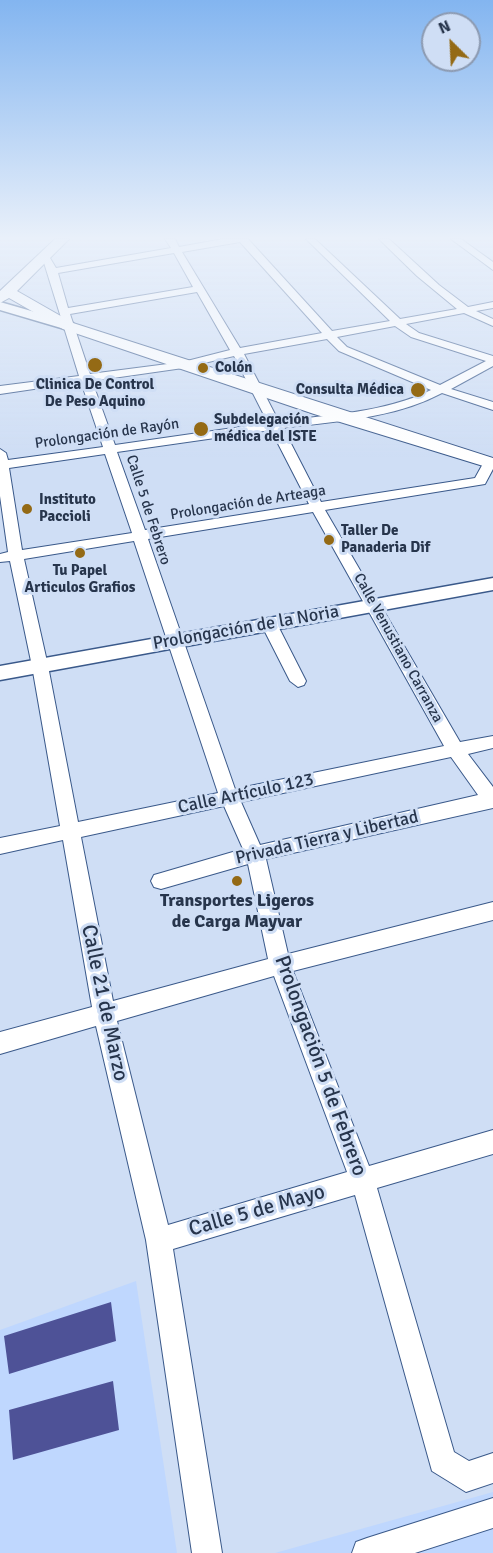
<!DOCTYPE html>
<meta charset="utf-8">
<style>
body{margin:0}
#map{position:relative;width:493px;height:1553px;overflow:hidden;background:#cfdef5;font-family:Signika,sans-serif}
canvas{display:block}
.north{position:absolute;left:421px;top:12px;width:60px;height:60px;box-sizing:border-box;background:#cfdef5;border:2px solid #8c9ab1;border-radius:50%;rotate:336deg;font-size:16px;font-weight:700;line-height:24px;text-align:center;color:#27354c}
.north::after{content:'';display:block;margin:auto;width:21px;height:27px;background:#946a15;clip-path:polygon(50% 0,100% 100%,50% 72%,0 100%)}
</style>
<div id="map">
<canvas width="493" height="1553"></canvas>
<div class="north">N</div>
</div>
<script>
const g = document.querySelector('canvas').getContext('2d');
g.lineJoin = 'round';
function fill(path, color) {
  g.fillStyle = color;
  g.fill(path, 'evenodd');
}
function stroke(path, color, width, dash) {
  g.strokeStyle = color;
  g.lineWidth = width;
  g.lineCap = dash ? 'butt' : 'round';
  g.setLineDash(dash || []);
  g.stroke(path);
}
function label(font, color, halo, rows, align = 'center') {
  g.font = font + ' Signika,sans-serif';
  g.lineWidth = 6;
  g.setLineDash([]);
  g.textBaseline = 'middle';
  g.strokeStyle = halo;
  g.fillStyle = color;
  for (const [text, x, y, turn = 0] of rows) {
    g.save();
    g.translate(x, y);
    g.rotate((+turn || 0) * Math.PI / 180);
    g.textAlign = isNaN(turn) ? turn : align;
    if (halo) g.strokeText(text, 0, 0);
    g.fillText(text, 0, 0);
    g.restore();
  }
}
fill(new Path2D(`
 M 136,1281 L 177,1553 L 0,1553 L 0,1330 Z
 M 493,1492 L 493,1553 L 275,1553 Z`), '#bfd7fe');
fill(new Path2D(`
 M 111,1302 L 116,1341 L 9,1374 L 4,1336 Z
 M 113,1381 L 119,1430 L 13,1460 L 9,1410 Z`), '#4e5297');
const minor = new Path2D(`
 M 165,239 L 175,239 L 179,247 L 223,239 L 248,239 L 332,331 L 390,321 L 306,239 L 315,239 L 400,319 L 457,309 L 417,276 L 379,239 L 389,239 L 439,285 L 468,307 L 493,302 L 493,308 L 476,311 L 493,319 L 493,326 L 464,313 L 406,324 L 419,333 L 493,356 L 493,366 L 451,389 L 493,402 L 493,410 L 442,393 C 393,419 336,421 283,428 L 321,502 L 475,478 L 485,460 L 493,460 L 493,469 L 485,484 L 325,510 L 460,742 L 493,736 L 493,748 L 468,754 L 493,787 L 493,808 L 266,859 L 288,954 L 493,902 L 493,920 L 293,971 L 369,1166 L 493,1130 L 493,1154 L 377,1188 L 454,1452 L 469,1461 L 493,1453 L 493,1483 L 466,1492 L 432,1471 L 355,1195 L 173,1249 L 222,1553 L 192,1553 L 146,1240 L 96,1026 L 0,1054 L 0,1032 L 92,1007 L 63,840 L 0,854 L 0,838 L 60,826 L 32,666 L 10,561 L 0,562 L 0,554 L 8,552 L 0,496 L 0,449 L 6,453 L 8,460 L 103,447 L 81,382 L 0,394 L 0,386 L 79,376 L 41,253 L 47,253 L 56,268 L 171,248 ZM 240,242 L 322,333 L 240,348 L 182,252 ZM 174,253 L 193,287 L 68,308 L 58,273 ZM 197,292 L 230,350 L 183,362 L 90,374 L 70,314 ZM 395,326 L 411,337 L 486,361 L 440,385 L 347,347 L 337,337 ZM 327,339 L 339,351 L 431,390 C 385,413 329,414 279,422 L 244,354 ZM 234,356 L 268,423 L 115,445 L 92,381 L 183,368 ZM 271,430 L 309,504 L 145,530 L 117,452 ZM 105,454 L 132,533 L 22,550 L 9,468 ZM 313,512 L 444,746 L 235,789 L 148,539 ZM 134,541 L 218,793 L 78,822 L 48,666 L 24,559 ZM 451,757 L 478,795 L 260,845 L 241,802 ZM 224,806 L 243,849 L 161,873 L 154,875 L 151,881 L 154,887 L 161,889 L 248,864 L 268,959 L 113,1001 L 81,837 ZM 274,976 L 347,1172 L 168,1225 L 117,1021 Z
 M 451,239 L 461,239 L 493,262 L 493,270 Z
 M 269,619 L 277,624 L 306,681 L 304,685 L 298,687 L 290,681 L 261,624 Z
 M 493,1498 L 493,1528 L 415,1553 L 352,1553 L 356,1542 L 367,1538 Z`);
const tertiary = new Path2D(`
 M 0,302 L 73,323 L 75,326 L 68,330 L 0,310 Z
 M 493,578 L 493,590 L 0,680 L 0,666 Z`);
const secondary = new Path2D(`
 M 55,239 L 69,239 L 17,291 L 73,323 L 493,458 L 493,469 L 314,414 L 63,329 L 9,298 L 0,303 L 0,291 Z`);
stroke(minor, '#3a598a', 2);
stroke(tertiary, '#3a598a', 3);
stroke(secondary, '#3a598a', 2);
fill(minor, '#fff');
fill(tertiary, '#fff');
fill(secondary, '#fff');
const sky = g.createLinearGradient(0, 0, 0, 457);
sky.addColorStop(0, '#83b5f0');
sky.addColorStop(0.52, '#e9f0fa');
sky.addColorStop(1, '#e9f0fa00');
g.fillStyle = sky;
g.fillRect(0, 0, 493, 457);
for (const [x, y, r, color] of [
 [95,365,8,"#946a15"],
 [203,368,6,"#946a15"],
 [418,390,8,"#946a15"],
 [201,429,8,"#946a15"],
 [27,509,6,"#946a15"],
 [329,540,6,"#946a15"],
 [80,553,6,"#946a15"],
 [237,881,6,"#946a15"]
]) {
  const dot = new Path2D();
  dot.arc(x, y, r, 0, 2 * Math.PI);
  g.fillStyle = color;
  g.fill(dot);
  stroke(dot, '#cfdef5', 2);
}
label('bold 15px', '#27354c', '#cfdef5', [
 ["Colón",215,368],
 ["Clinica De Control",95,385,"center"],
 ["De Peso Aquino",95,402,"center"],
 ["Consulta Médica",404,390,"right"],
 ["Subdelegación",214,420],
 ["médica del ISTE",214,437],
 ["Instituto",39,500],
 ["Paccioli",39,517],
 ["Taller De",341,531],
 ["Panaderia Dif",341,548],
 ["Tu Papel",80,571,"center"],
 ["Articulos Grafios",80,588,"center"]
], 'left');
label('15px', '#27354c', '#cfdef5', [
 ["Prolongación de Rayón",107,434,-8],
 ["Prolongación de Arteaga",248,503,-9],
 ["Calle 5 de Febrero",148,510,72],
 ["Calle Venustiano Carranza",398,648,61]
]);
label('18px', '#27354c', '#cfdef5', [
 ["Prolongación de la Noria",246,628,-10],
 ["Calle Artículo 123",246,794,-12],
 ["Privada Tierra y Libertad",327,838,-13]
]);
label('bold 18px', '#27354c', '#cfdef5', [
 ["Transportes Ligeros",237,901],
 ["de Carga Mayvar",237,922]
]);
label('21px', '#27354c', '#cfdef5', [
 ["Calle 21 de Marzo",104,1003,78],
 ["Prolongación 5 de Febrero",320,1066,70],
 ["Calle 5 de Mayo",257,1211,-16]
]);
</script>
